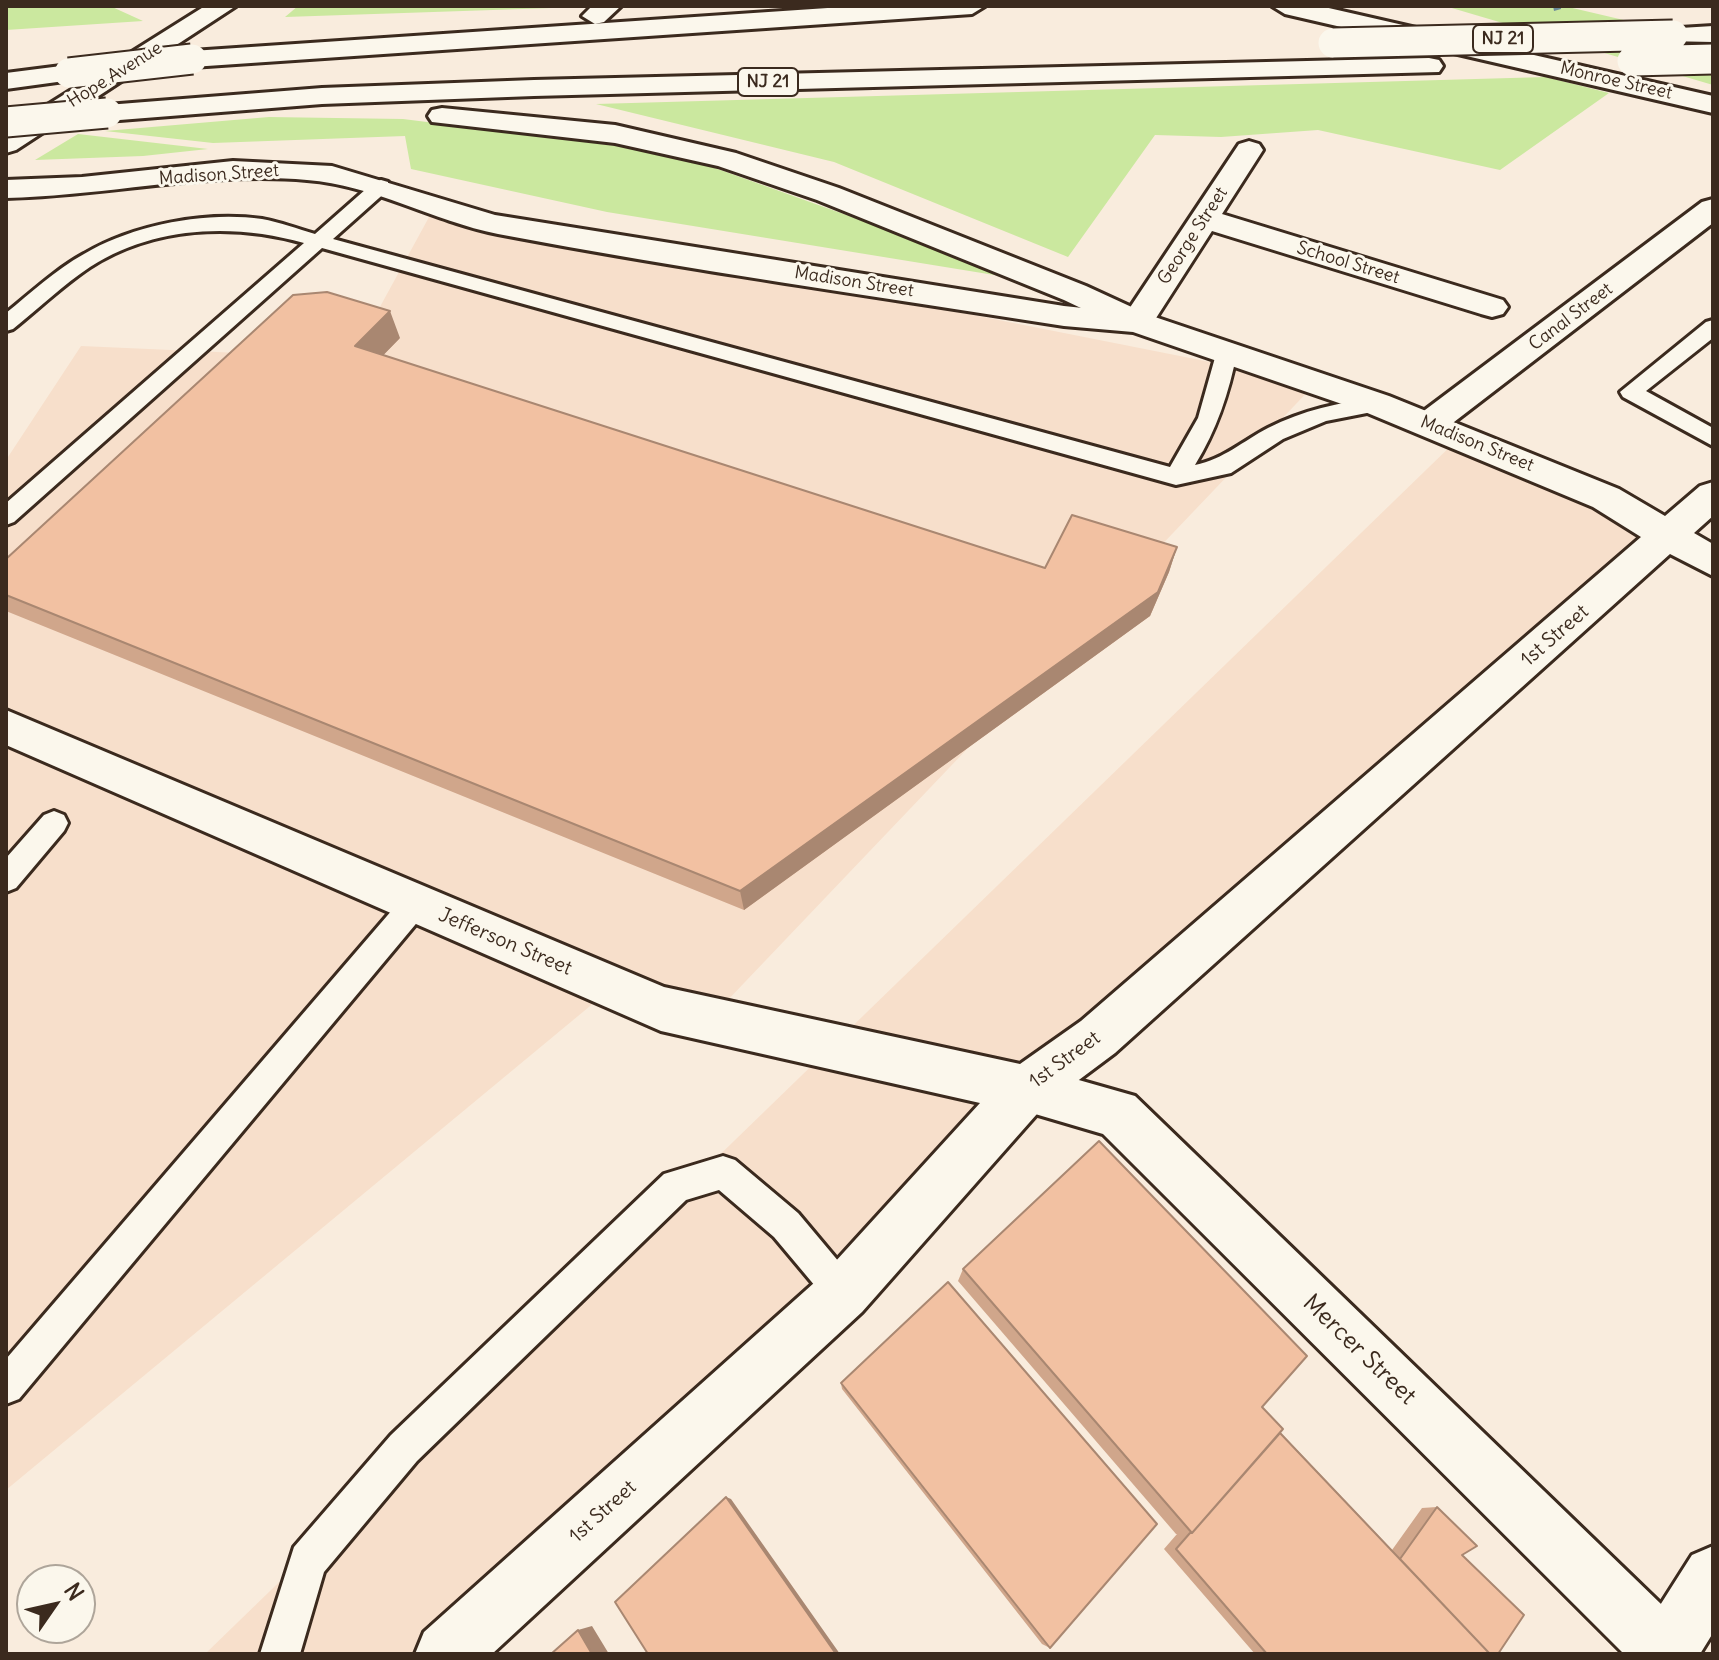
<!DOCTYPE html>
<style>
body{margin:0}
#map{position:relative;width:1719px;height:1660px;overflow:hidden;background:#f9ecdd;font-family:Delius,sans-serif}
canvas{display:block}
.frame{position:absolute;inset:0;border:8px solid #3b2a1e;pointer-events:none}
.north{position:absolute;left:16px;top:1564px;width:80px;height:80px;box-sizing:border-box;background:#fbf7ec;border:2px solid #aea59a;border-radius:50%;rotate:56deg;font-size:22px;font-weight:700;line-height:32px;text-align:center;color:#3b2a1e}
.north::after{content:'';display:block;margin:auto;width:28px;height:36px;background:#3b2a1e;clip-path:polygon(50% 0,100% 100%,50% 72%,0 100%)}
</style>
<div id="map">
<canvas width="1719" height="1660"></canvas>
<div class="frame"></div>
<div class="north">N</div>
</div>
<script>
const g = document.querySelector('canvas').getContext('2d');
g.lineJoin = 'round';
function fill(path, color) {
  g.fillStyle = color;
  g.fill(path, 'evenodd');
}
function stroke(path, color, width, dash) {
  g.strokeStyle = color;
  g.lineWidth = width;
  g.lineCap = dash ? 'butt' : 'round';
  g.setLineDash(dash || []);
  g.stroke(path);
}
function label(font, color, halo, rows, align = 'center') {
  g.font = font + ' Delius,sans-serif';
  g.lineWidth = 6;
  g.setLineDash([]);
  g.textBaseline = 'middle';
  g.strokeStyle = halo;
  g.fillStyle = color;
  for (const [text, x, y, turn = 0] of rows) {
    g.save();
    g.translate(x, y);
    g.rotate((+turn || 0) * Math.PI / 180);
    g.textAlign = isNaN(turn) ? turn : align;
    if (halo) g.strokeText(text, 0, 0);
    g.fillText(text, 0, 0);
    g.restore();
  }
}
fill(new Path2D(`
 M 434,208 L 1316,383 L 704,1025 L 607,992 L 6,1490 L 6,460 L 81,346 L 352,358 Z
 M 1460,437 L 1678,536 L 451,1654 L 205,1654 Z`), '#f7dfcb');
fill(new Path2D(`
 M 6,6 L 110,6 L 143,21 L 6,30 Z
 M 298,6 L 547,6 L 552,8 L 285,17 Z
 M 1445,6 L 1564,6 L 1713,41 L 1713,85 Z
 M 1546,77 L 1609,93 L 1500,170 L 1318,130 L 1221,137 L 1155,135 L 1068,257 L 834,162 L 596,104 Z
 M 269,117 L 403,119 L 673,153 L 1031,281 L 607,212 L 411,169 L 405,136 L 213,143 L 105,131 Z
 M 78,134 L 208,149 L 143,156 L 35,160 Z`), '#cbe89f');
fill(new Path2D(`
 M 1553,6 L 1561,6 L 1561,9 L 1554,11 Z`), '#6a8999');
const lane = new Path2D(`
 M 381,180 L 388,182 L 388,190 L 333,239 L 1170,467 L 1198,418 L 1218,347 L 1226,345 L 1237,352 C 1229,393 1217,429 1195,465 C 1224,459 1243,441 1268,428 C 1303,410 1339,403 1377,397 L 1388,404 L 1377,411 L 1326,421 L 1283,439 L 1231,473 L 1176,485 L 322,248 L 14,522 L 6,525 L 6,503 L 304,243 C 233,223 154,226 90,267 C 63,285 39,308 13,329 L 6,331 L 6,313 C 31,293 55,270 84,254 C 133,225 205,211 262,219 C 279,222 298,229 315,234 L 374,182 Z
 M 1713,320 L 1713,338 L 1646,391 L 1713,428 L 1713,446 L 1623,397 L 1620,392 L 1706,322 Z
 M 54,811 L 64,815 L 68,823 L 64,831 L 16,888 L 6,892 L 6,858 L 44,815 Z
 M 415,891 L 425,895 L 430,904 L 425,913 L 19,1399 L 6,1404 L 6,1359 L 405,895 Z
 M 723,1156 L 735,1160 L 798,1213 L 855,1281 L 860,1293 L 855,1305 L 843,1310 L 831,1305 L 774,1237 L 719,1190 L 686,1200 L 417,1461 L 324,1572 L 300,1654 L 260,1654 L 294,1547 L 391,1435 L 664,1174 Z`);
const street = new Path2D(`
 M 592,6 L 621,6 L 604,22 L 595,24 L 582,16 Z
 M 1249,141 L 1259,144 L 1263,150 L 1222,214 L 1503,300 L 1508,307 L 1503,314 L 1492,317 L 1481,314 L 1212,231 L 1149,329 L 1137,332 L 1125,329 L 1121,322 L 1125,315 L 1239,144 Z
 M 1713,199 L 1713,223 L 1441,432 L 1429,436 L 1417,432 L 1411,424 L 1417,416 L 1702,202 Z
 M 1026,1065 L 1135,1096 L 1690,1632 L 1699,1654 L 1624,1654 L 1103,1134 L 1008,1106 L 1001,1089 L 1008,1072 Z`);
const secondary = new Path2D(`
 M 205,6 L 236,6 L 16,150 L 6,153 L 6,131 Z
 M 1272,6 L 1320,6 L 1713,96 L 1713,113 L 1285,14 Z
 M 233,161 L 332,166 L 495,215 L 1064,306 L 1149,315 L 1389,396 L 1619,489 L 1665,516 L 1700,486 L 1713,482 L 1713,516 L 1694,533 L 1713,544 L 1713,576 L 1670,554 L 1115,1053 L 1044,1106 L 862,1312 L 492,1654 L 415,1654 L 424,1632 L 824,1274 L 980,1103 L 661,1031 L 6,745 L 6,710 L 664,987 L 1020,1064 L 1081,1021 L 1641,537 L 1593,507 L 1365,412 L 1133,332 L 1064,326 C 875,296 686,270 498,234 C 433,221 373,185 307,180 C 207,171 106,196 6,198 L 6,180 L 82,177 Z
 M 1713,1546 L 1713,1633 L 1700,1654 L 1634,1654 L 1643,1632 L 1692,1555 Z`);
const highway = new Path2D(`
 M 857,6 L 985,6 L 972,14 L 192,67 L 182,65 L 179,59 L 182,53 L 192,51 Z
 M 1713,26 L 1713,42 L 1664,41 L 1660,35 L 1664,29 Z
 M 1429,58 L 1439,60 L 1443,66 L 1439,72 L 534,96 L 322,104 L 107,121 L 97,119 L 93,113 L 97,107 L 107,105 L 322,88 L 534,80 Z
 M 69,65 L 79,67 L 83,73 L 79,79 L 6,89 L 6,73 Z
 M 442,108 L 615,125 L 736,153 L 839,188 L 1086,286 L 1149,315 L 1153,322 L 1149,329 L 1137,332 L 1125,329 L 1064,300 L 817,200 L 718,166 L 615,143 L 432,122 L 428,116 L 432,110 Z`);
stroke(lane, '#3b2a1e', 6);
stroke(street, '#3b2a1e', 6);
stroke(secondary, '#3b2a1e', 6);
stroke(highway, '#3b2a1e', 6);
fill(lane, '#fbf7ec');
fill(street, '#fbf7ec');
fill(secondary, '#fbf7ec');
fill(highway, '#fbf7ec');
const highwayBridge = new Path2D(`
 M 1333,43 L 1673,35
 M 1632,61 L 1713,59
 M 69,73 L 192,59
 M 6,122 L 107,113`);
stroke(highwayBridge, '#3b2a1e', 33, []);
stroke(highwayBridge, '#fbf7ec', 29);
fill(new Path2D(`
 M 400,338 L 383,355 L 1045,568 L 1177,547 L 1169,572 L 1150,616 L 744,910 L 6,611 L 6,559 Z
 M 963,1269 L 1262,1407 L 1281,1433 L 1392,1550 L 1422,1508 L 1437,1507 L 1462,1555 L 1498,1654 L 1255,1654 L 1164,1549 L 1177,1534 L 1176,1534 L 958,1281 Z
 M 841,1383 L 1050,1648 L 1042,1644 L 842,1389 Z`), '#d0a68b');
fill(new Path2D(`
 M 390,311 L 400,338 L 366,373 L 355,346 Z
 M 1177,547 L 1169,572 L 1150,616 L 744,910 L 740,891 Z
 M 726,1497 L 731,1499 L 840,1654 L 836,1654 Z
 M 592,1626 L 609,1654 L 592,1654 L 578,1630 Z`), '#a98771');
const building = new Path2D(`
 M 327,292 L 390,311 L 355,346 L 1045,568 L 1072,515 L 1177,547 L 1158,592 L 740,891 L 6,595 L 6,559 L 293,295 Z
 M 1099,1141 L 1307,1356 L 1262,1407 L 1283,1429 L 1192,1533 L 963,1269 Z
 M 948,1282 L 1157,1524 L 1050,1648 L 841,1383 Z
 M 1280,1433 L 1490,1654 L 1267,1654 L 1176,1549 L 1190,1533 L 1192,1533 Z
 M 726,1497 L 836,1654 L 648,1654 L 615,1602 Z
 M 1437,1507 L 1477,1546 L 1462,1555 L 1524,1615 L 1498,1654 L 1490,1654 L 1400,1559 Z
 M 578,1630 L 592,1654 L 551,1654 Z`);
fill(building, '#f2c1a2');
stroke(building, '#a98771', 2);
for (const [x, y, w] of [
 [1503,39,60],
 [768,82,60]
]) {
  const box = new Path2D();
  box.roundRect(x - w / 2, y - 14, w, 28, 6);
  g.fillStyle = '#fbf7ec';
  g.fill(box);
  stroke(box, '#3b2a1e', 2);
}
label('bold 18px', '#3b2a1e', null, [
 ["NJ 21",1503,39],
 ["NJ 21",768,82]
]);
label('18px', '#3b2a1e', '#fbf7ec', [
 ["Hope Avenue",115,75,-32],
 ["Monroe Street",1616,81,13],
 ["Madison Street",219,175,-4],
 ["George Street",1193,236,-57],
 ["School Street",1348,263,17],
 ["Madison Street",854,282,9],
 ["Canal Street",1571,317,-37],
 ["Madison Street",1477,444,22]
]);
label('20px', '#3b2a1e', '#fbf7ec', [
 ["1st Street",1555,636,-41],
 ["Jefferson Street",505,942,23],
 ["1st Street",1065,1060,-36],
 ["1st Street",603,1512,-42]
]);
label('24px', '#3b2a1e', '#fbf7ec', [
 ["Mercer Street",1359,1350,44]
]);
</script>
